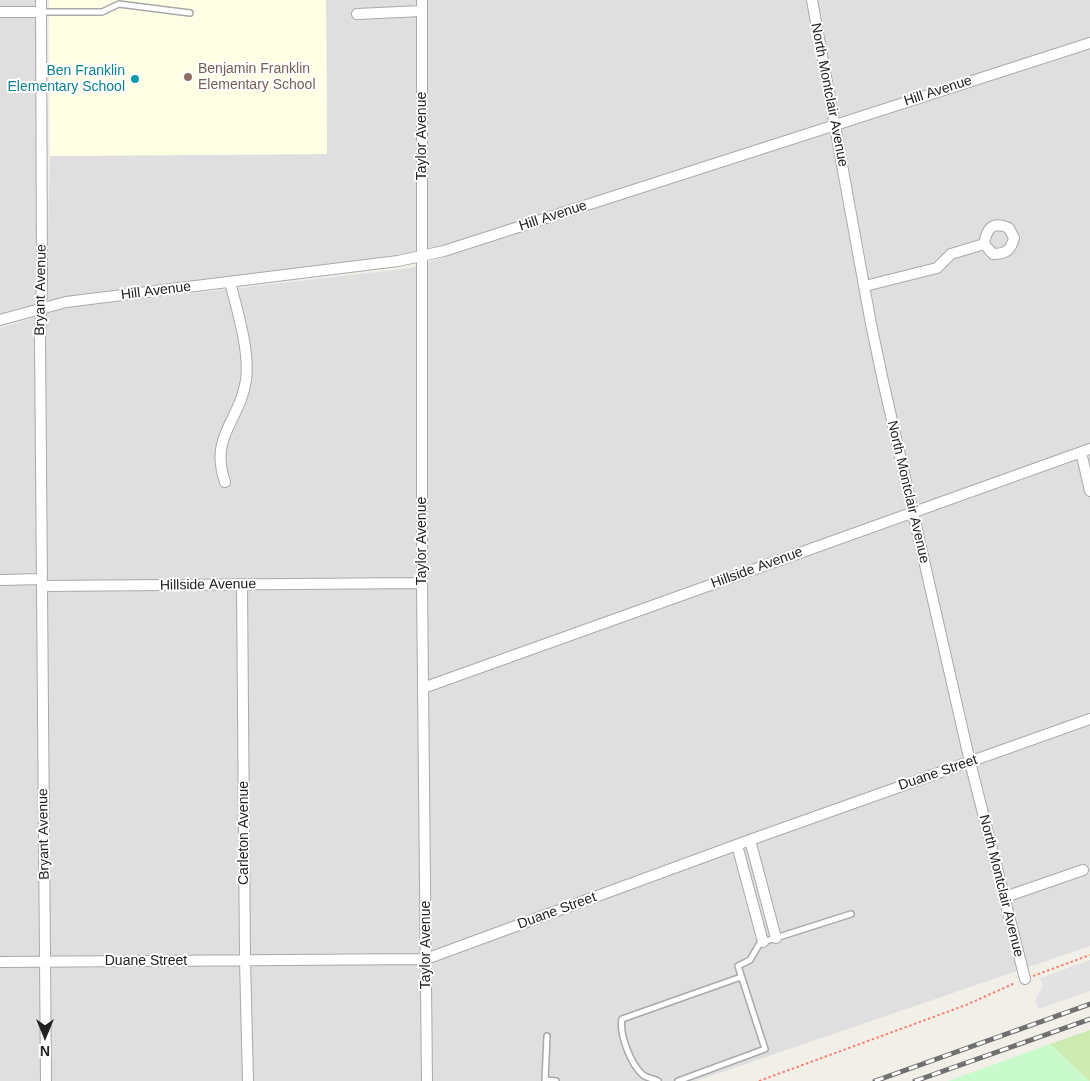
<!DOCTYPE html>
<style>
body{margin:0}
#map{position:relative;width:1090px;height:1081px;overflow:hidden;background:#f2efe9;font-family:Helvetica,sans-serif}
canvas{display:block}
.north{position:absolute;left:20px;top:1011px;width:50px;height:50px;-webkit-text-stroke:4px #fff;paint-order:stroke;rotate:180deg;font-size:14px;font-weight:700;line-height:20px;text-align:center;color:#222}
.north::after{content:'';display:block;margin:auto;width:18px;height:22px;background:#222;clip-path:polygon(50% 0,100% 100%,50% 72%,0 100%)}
</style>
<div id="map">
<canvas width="1090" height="1081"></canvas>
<div class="north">N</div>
</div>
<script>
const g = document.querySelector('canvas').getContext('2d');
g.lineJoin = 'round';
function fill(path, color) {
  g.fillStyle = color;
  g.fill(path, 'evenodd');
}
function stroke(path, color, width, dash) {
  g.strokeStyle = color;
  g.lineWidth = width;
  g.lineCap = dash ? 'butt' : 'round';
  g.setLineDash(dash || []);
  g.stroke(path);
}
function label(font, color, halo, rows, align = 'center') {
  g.font = font + ' Helvetica,sans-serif';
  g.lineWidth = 4;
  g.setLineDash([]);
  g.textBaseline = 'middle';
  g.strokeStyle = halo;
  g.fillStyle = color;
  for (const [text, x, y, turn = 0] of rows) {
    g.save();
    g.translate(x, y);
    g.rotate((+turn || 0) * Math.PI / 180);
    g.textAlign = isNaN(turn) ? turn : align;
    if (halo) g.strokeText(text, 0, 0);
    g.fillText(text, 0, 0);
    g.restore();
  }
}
fill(new Path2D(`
 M 0,0 L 37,0 L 37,305 L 0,316 Z
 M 326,0 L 1090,0 L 1090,37 L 426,251 L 46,303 L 50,156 L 327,154 Z
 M 1090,47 L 1090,946 L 696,1081 L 0,1081 L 0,328 L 65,308 L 411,268 Z`), '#e0dfdf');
fill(new Path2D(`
 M 49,0 L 326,0 L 327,154 L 50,156 Z`), '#ffffe5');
fill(new Path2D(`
 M 1090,1030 L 1090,1081 L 1089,1081 L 1050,1044 Z`), '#cdebb0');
fill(new Path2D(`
 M 1050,1044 L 1089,1081 L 948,1081 Z`), '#c8facc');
fill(new Path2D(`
 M 1090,960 L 1090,991 L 1039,1009 L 1035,1001 L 1043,986 L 1040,978 Z`), '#e2e2e2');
const lane = new Path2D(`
 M 41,12 L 102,12 L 119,4 L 190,13
 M 546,1080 L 556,1081
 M 545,1081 L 547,1036
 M 658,1081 C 654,1079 647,1078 643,1075 C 631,1065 619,1034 622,1019 L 741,977
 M 678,1081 L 765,1049 L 738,966 L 750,960 L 760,943 L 851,914`);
const street = new Path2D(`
 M 41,0 L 42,278 L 40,340 L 46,1081
 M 422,0 L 422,583 L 427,1081
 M 812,0 L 871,324 L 883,381 L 970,762 L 1025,979
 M 0,12 L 41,12
 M 357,14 L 422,11
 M 865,286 L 937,268 L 951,254 L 984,244 L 993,254 C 1006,254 1011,250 1014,238 L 1009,228 C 992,221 987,228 984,244
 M 0,320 L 66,302 L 398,261 L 444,251 L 1090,43
 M 1081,452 L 1090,491
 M 225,482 C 209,436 240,421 246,380 C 250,351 237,310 230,282
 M 0,580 L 42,579
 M 242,584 L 245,960 L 248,1081
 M 42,586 L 422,583
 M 423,688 L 1090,449
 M 750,840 L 776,938
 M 737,845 L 763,942
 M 1005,897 L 1083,870
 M 0,962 L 426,959 L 750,840 L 1090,719`);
stroke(lane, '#a9a9a9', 8);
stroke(street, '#a9a9a9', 12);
stroke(new Path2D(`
 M 1033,976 L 1090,955
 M 759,1081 L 966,1005 L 1015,983`), '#fa8072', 2, [2.5, 2.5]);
stroke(lane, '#fff', 5);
stroke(street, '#fff', 10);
const rail = new Path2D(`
 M 875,1081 L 1090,1004
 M 915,1081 L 1090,1019`);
stroke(rail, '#707070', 5);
stroke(rail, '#fff', 3, [9]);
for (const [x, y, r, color] of [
 [188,77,5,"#8d6e63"],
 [135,79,5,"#0f9aa8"]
]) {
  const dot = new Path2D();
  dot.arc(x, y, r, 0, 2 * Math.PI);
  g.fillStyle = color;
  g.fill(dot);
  stroke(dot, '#fff', 2);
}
label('14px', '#785e54', '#fff', [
 ["Benjamin Franklin",198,69],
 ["Elementary School",198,85]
], 'left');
label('14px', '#0d838f', '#fff', [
 ["Ben Franklin",125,71],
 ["Elementary School",125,87]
], 'right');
label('14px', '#222', '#fff', [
 ["Hill Avenue",938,91,-18],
 ["North Montclair Avenue",829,95,79],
 ["Taylor Avenue",422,136,-90],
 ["Hill Avenue",553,216,-18],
 ["Bryant Avenue",41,290,-89],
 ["Hill Avenue",156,291,-7],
 ["North Montclair Avenue",908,492,77],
 ["Taylor Avenue",422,541,-90],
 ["Hillside Avenue",757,568,-20],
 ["Hillside Avenue",208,585,-1],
 ["Duane Street",938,773,-19],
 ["Carleton Avenue",244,833,-90],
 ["Bryant Avenue",44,834,-91],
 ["North Montclair Avenue",1001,886,76],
 ["Duane Street",557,911,-20],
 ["Taylor Avenue",426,945,-90],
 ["Duane Street",146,961]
]);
</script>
